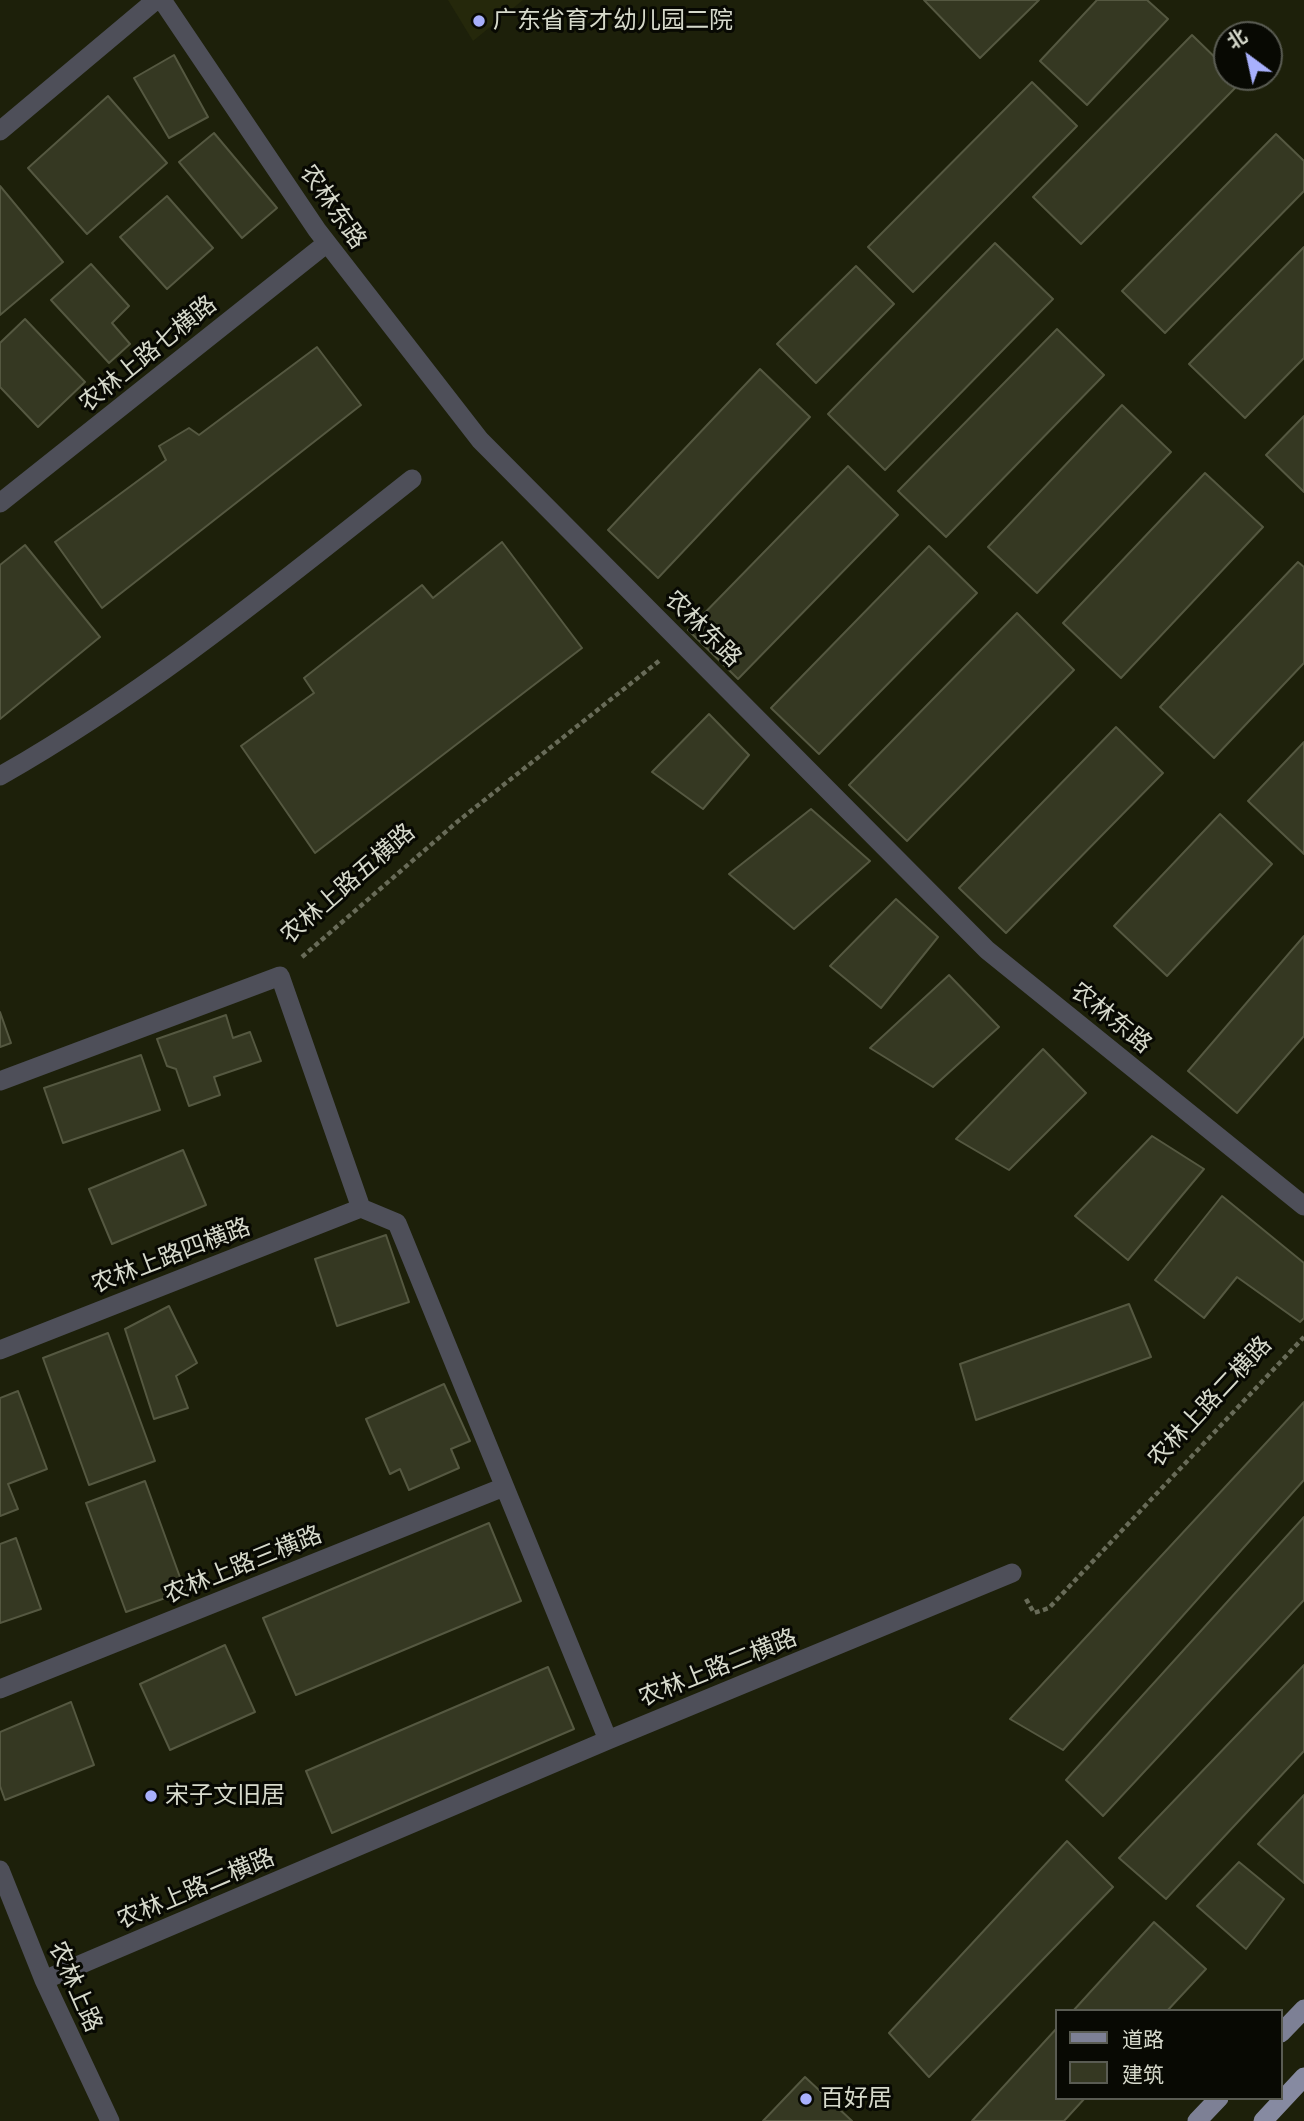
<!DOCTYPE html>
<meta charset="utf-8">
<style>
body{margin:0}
#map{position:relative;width:1304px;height:2121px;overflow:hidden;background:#1d200a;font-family:"Alegreya Sans","Noto Sans SC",sans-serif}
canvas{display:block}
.legend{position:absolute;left:1055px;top:2009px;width:228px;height:91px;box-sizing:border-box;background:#080903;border:2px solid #5a5c53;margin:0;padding:9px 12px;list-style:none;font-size:21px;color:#d6d9cb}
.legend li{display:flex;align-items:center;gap:14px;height:35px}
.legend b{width:35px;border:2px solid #5a5c53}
.north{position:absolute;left:1213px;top:21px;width:70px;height:70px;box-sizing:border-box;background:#080903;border:2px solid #5a5c53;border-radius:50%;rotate:327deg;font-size:19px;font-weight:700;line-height:28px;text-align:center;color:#d6d9cb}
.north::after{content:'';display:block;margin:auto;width:24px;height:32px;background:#a8b0fc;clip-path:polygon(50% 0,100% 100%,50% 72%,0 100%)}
</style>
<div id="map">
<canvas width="1304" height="2121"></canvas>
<ul class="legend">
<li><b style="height:9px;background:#7d8095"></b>道路</li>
<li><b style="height:19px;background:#353822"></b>建筑</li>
</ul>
<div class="north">北</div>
</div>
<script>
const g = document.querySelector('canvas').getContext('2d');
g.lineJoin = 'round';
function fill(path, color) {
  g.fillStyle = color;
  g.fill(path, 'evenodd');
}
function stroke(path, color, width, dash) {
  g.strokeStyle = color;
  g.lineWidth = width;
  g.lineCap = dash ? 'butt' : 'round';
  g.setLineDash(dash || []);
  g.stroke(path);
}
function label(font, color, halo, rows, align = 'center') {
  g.font = font + ' "Alegreya Sans","Noto Sans SC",sans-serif';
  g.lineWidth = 6;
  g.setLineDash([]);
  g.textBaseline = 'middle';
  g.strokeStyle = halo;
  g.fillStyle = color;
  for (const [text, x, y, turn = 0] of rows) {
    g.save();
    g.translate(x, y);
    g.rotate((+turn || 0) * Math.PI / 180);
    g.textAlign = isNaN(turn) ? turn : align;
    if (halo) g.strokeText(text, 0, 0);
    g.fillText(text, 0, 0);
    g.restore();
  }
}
fill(new Path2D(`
 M 448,0 L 523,0 L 473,41 Z`), '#25280b');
const building = new Path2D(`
 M 924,0 L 1039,0 L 980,58 Z
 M 1097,0 L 1147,0 L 1168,19 L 1087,105 L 1040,61 Z
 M 1192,35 L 1227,69 L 1227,77 L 1236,77 L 1241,82 L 1081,244 L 1033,197 Z
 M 174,55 L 208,117 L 169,138 L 134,78 Z
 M 1032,82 L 1077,126 L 913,292 L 868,247 Z
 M 108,96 L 167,163 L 87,234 L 28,168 Z
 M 214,133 L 277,208 L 242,238 L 179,162 Z
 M 1276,134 L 1304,161 L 1304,191 L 1165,333 L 1122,291 Z
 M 0,186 L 63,262 L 0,315 Z
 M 167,196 L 213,248 L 167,289 L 120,237 Z
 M 995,243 L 1053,299 L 885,470 L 828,414 Z
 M 1304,247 L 1304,358 L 1245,418 L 1189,364 Z
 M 91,264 L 129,306 L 112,323 L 130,344 L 109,363 L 51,300 Z
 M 856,266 L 894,304 L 816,383 L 777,344 Z
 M 25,319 L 85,382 L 38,427 L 0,387 L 0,343 Z
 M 1057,329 L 1104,375 L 946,537 L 898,491 Z
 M 317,347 L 361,405 L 102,608 L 55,542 L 166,460 L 159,446 L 189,428 L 199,435 Z
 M 760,369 L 810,417 L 658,578 L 608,530 Z
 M 1122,405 L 1171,452 L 1037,593 L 988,547 Z
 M 1304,416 L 1304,492 L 1266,455 Z
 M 848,466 L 898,515 L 738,679 L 688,630 Z
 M 1205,473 L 1263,527 L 1121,678 L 1063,623 Z
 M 502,542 L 582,648 L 315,853 L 241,746 L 314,693 L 304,678 L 422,585 L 433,598 Z
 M 25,545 L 100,637 L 0,719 L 0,565 Z
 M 929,546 L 977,593 L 819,754 L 771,708 Z
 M 1298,562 L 1304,567 L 1304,663 L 1214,758 L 1160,707 Z
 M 1017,613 L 1074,670 L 907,841 L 849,785 Z
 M 709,714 L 749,755 L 703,809 L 652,772 Z
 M 1116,727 L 1163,773 L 1006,933 L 959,888 Z
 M 1304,742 L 1304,854 L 1248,801 Z
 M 811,809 L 870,861 L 794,929 L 729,874 Z
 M 1220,814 L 1272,864 L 1167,976 L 1114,926 Z
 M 896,899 L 938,937 L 881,1008 L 830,966 Z
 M 1304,936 L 1304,1036 L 1237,1113 L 1188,1071 Z
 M 949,975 L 999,1027 L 933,1087 L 870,1048 Z
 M 0,1012 L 11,1043 L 0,1047 Z
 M 226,1015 L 233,1038 L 250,1032 L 261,1061 L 214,1077 L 220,1095 L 189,1106 L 176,1069 L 167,1066 L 157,1039 Z
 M 1043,1049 L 1086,1093 L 1009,1170 L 956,1139 Z
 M 141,1055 L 160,1110 L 63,1143 L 44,1088 Z
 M 1152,1136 L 1204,1169 L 1128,1260 L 1075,1216 Z
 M 183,1150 L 206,1205 L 112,1244 L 89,1189 Z
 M 1222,1196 L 1304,1263 L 1304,1318 L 1300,1322 L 1237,1277 L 1204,1318 L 1155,1280 Z
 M 386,1235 L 409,1302 L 337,1326 L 315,1259 Z
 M 1129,1304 L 1151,1357 L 976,1420 L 960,1364 Z
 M 169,1306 L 197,1363 L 176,1376 L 188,1408 L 154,1419 L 125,1329 Z
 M 108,1333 L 155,1461 L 89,1485 L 43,1358 Z
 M 444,1384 L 470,1441 L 451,1449 L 459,1468 L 409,1490 L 400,1469 L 390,1474 L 366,1419 Z
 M 18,1391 L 47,1469 L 8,1484 L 18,1509 L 0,1516 L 0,1398 Z
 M 1304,1402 L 1304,1480 L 1063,1750 L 1010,1719 Z
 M 145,1481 L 185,1591 L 126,1612 L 86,1503 Z
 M 1304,1517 L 1304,1600 L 1103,1816 L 1066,1780 Z
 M 489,1523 L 521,1601 L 296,1695 L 263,1618 Z
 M 16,1538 L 41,1609 L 0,1623 L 0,1544 Z
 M 225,1645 L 255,1712 L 170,1750 L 140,1684 Z
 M 1304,1665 L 1304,1751 L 1166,1899 L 1119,1858 Z
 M 548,1667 L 574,1729 L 332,1833 L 306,1771 Z
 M 71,1702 L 94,1765 L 5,1800 L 0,1786 L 0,1732 Z
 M 1304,1795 L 1304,1883 L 1258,1844 Z
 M 1067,1841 L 1113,1887 L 929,2077 L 889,2033 Z
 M 1239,1862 L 1284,1899 L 1246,1949 L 1197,1906 Z
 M 1154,1922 L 1206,1969 L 1167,2011 L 1073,2011 Z
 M 1057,2028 L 1057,2098 L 1085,2098 L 1064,2121 L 972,2121 Z
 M 805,2077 L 852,2121 L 763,2121 Z`);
fill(building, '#353822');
stroke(building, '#555841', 2);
stroke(new Path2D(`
 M 302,957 L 457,822 L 659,661
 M 1026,1599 L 1034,1613 L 1049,1608 L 1304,1337`), '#686b58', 4.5, [5, 3.5]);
stroke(new Path2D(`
 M 0,776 C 148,692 279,584 412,479`), '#4e4f59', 19);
stroke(new Path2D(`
 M 162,0 L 317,230 L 480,440 L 987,950 L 1304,1206
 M 0,131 L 156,0
 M 0,503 L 327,243
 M 0,1081 L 280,976 L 361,1208 L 397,1223 L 608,1740
 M 0,1350 L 361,1208
 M 0,1689 L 504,1487
 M 0,1870 L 44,1980 L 110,2121
 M 44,1980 L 608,1740 L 1012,1573`), '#4e4f59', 19);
stroke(new Path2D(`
 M 1281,2033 L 1304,2009
 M 1197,2121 L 1219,2098`), '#7d8095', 19);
stroke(new Path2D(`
 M 1263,2121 L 1304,2077`), '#868aa1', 19);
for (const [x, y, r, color] of [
 [479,21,7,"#a8b0fc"],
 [151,1796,7,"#a8b0fc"],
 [806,2099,7,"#a8b0fc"]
]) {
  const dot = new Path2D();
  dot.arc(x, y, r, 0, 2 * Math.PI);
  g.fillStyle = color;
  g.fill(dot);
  stroke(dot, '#080903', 2.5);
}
label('24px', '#d6d9cb', '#080903', [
 ["广东省育才幼儿园二院",493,21],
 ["宋子文旧居",165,1796],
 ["百好居",820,2099]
], 'left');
label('24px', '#d6d9cb', '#080903', [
 ["农林东路",333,207,55],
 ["农林上路七横路",148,354,-39],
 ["农林东路",703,629,45],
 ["农林上路五横路",348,884,-41],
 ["农林东路",1111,1018,39],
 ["农林上路四横路",171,1256,-21],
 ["农林上路二横路",1210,1402,-47],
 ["农林上路三横路",243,1565,-22],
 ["农林上路二横路",718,1668,-22],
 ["农林上路二横路",196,1889,-23],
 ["农林上路",75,1987,66]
]);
</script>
